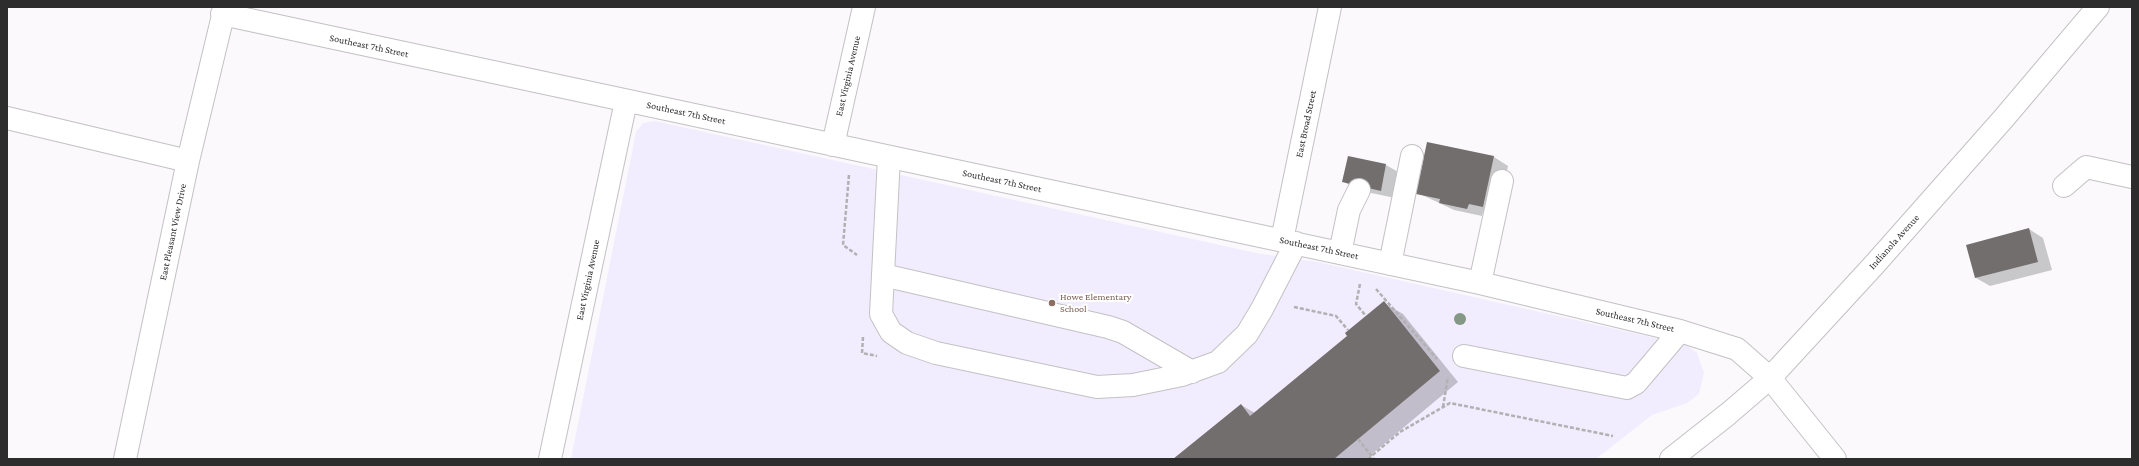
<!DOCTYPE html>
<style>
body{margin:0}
#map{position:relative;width:2139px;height:466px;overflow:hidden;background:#fbf9fc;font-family:"Crimson Pro",serif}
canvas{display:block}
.frame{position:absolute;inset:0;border:8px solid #2e2d2e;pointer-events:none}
</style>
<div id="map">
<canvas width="2139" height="466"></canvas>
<div class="frame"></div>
</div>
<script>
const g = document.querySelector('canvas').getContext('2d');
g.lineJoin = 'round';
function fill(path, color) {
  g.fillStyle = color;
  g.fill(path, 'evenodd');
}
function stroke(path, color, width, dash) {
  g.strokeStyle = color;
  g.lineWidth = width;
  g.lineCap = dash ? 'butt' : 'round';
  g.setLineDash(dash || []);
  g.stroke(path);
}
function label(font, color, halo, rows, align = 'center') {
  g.font = font + ' "Crimson Pro",serif';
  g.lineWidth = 4;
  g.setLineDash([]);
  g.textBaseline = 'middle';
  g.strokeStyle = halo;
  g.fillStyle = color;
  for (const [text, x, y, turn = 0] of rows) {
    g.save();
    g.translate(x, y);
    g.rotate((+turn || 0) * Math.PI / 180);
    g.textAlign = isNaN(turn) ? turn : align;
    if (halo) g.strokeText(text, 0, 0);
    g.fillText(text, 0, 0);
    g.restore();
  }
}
fill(new Path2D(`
 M 655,121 L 1256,253 L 1318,262 L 1687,345 L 1697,353 L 1704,373 L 1699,394 L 1687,403 L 1652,415 L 1596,459 L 571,459 L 636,132 L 643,123 Z`), '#f2edfe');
fill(new Path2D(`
 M 1428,143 L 1494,157 L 1508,166 L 1498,215 L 1483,212 L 1482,216 L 1454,210 L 1418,193 Z
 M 1386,165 L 1400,173 L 1395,198 L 1357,190 L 1343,181 Z
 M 2029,229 L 2043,238 L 2052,270 L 1990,286 L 1976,278 Z
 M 1384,303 L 1403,314 L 1458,382 L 1366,459 L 1175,459 L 1241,405 L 1255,413 L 1348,336 Z`), '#0003');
fill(new Path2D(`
 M 1427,142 L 1494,156 L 1483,207 L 1469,204 L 1467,209 L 1439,203 L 1440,199 L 1416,194 Z
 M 1348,156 L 1386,164 L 1381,191 L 1342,182 Z
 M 2029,228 L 2038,262 L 1975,278 L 1966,245 Z
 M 1384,301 L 1440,371 L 1334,459 L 1173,459 L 1241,404 L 1250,416 L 1347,336 L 1345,333 Z`), '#716e6d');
const minor = new Path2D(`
 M 222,14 L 1480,283 L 1680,331 L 1737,349 L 1770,378 L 1835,459
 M 7,118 L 188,161
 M 833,145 L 864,7
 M 889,157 L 881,314 L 891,332 L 907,343 L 936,353 L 1097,387 L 1133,385 L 1182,375 L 1218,362 L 1247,334 L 1262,309 L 1296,243
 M 2064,186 L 2086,167 L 2132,177
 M 1282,240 L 1330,7
 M 1340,253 L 1349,210 L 1359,190
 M 1390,264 L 1412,156
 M 883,275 L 1108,327 L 1123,332 L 1192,372
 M 1480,283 L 1502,181
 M 1464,356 L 1627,388 L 1636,383 L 1680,331
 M 125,459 L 188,161 L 225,7
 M 550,459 L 626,101`);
const major = new Path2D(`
 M 1671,459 L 1728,414 L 1770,378 L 1874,265 L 2004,118 L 2098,7`);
stroke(minor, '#c3c1c4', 24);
stroke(major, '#c3c1c4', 24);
stroke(new Path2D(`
 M 849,175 L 843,245 L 857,255
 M 1360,284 L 1356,304 L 1366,316
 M 1376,289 L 1437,359
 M 1294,307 L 1336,316 L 1348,330
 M 863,337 L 862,353 L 877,356
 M 1443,407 L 1448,377
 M 1358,439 L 1374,459
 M 1368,459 L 1400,432 L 1450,403 L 1613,436`), '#b1b0b2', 2.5, [4, 2]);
stroke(minor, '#fff', 22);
stroke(major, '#fff', 22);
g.fillStyle = '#839885';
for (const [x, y] of [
 [1460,319]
]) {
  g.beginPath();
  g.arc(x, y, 6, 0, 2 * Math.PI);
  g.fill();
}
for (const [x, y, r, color] of [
 [1052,303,4,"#8d6e63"]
]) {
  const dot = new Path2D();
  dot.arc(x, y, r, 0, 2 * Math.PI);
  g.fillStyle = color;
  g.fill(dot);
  stroke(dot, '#fff', 1.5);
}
label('10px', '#2e2d2e', '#fff', [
 ["Southeast 7th Street",369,46,12],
 ["East Virginia Avenue",848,76,-77],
 ["Southeast 7th Street",686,113,12],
 ["East Broad Street",1306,124,-78],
 ["Southeast 7th Street",1002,181,12],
 ["East Pleasant View Drive",173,232,-78],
 ["Indianola Avenue",1894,242,-48],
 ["Southeast 7th Street",1319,248,12],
 ["East Virginia Avenue",588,280,-78],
 ["Southeast 7th Street",1635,320,13]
]);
label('10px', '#785e54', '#fff', [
 ["Howe Elementary",1060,297],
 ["School",1060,309]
], 'left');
</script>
